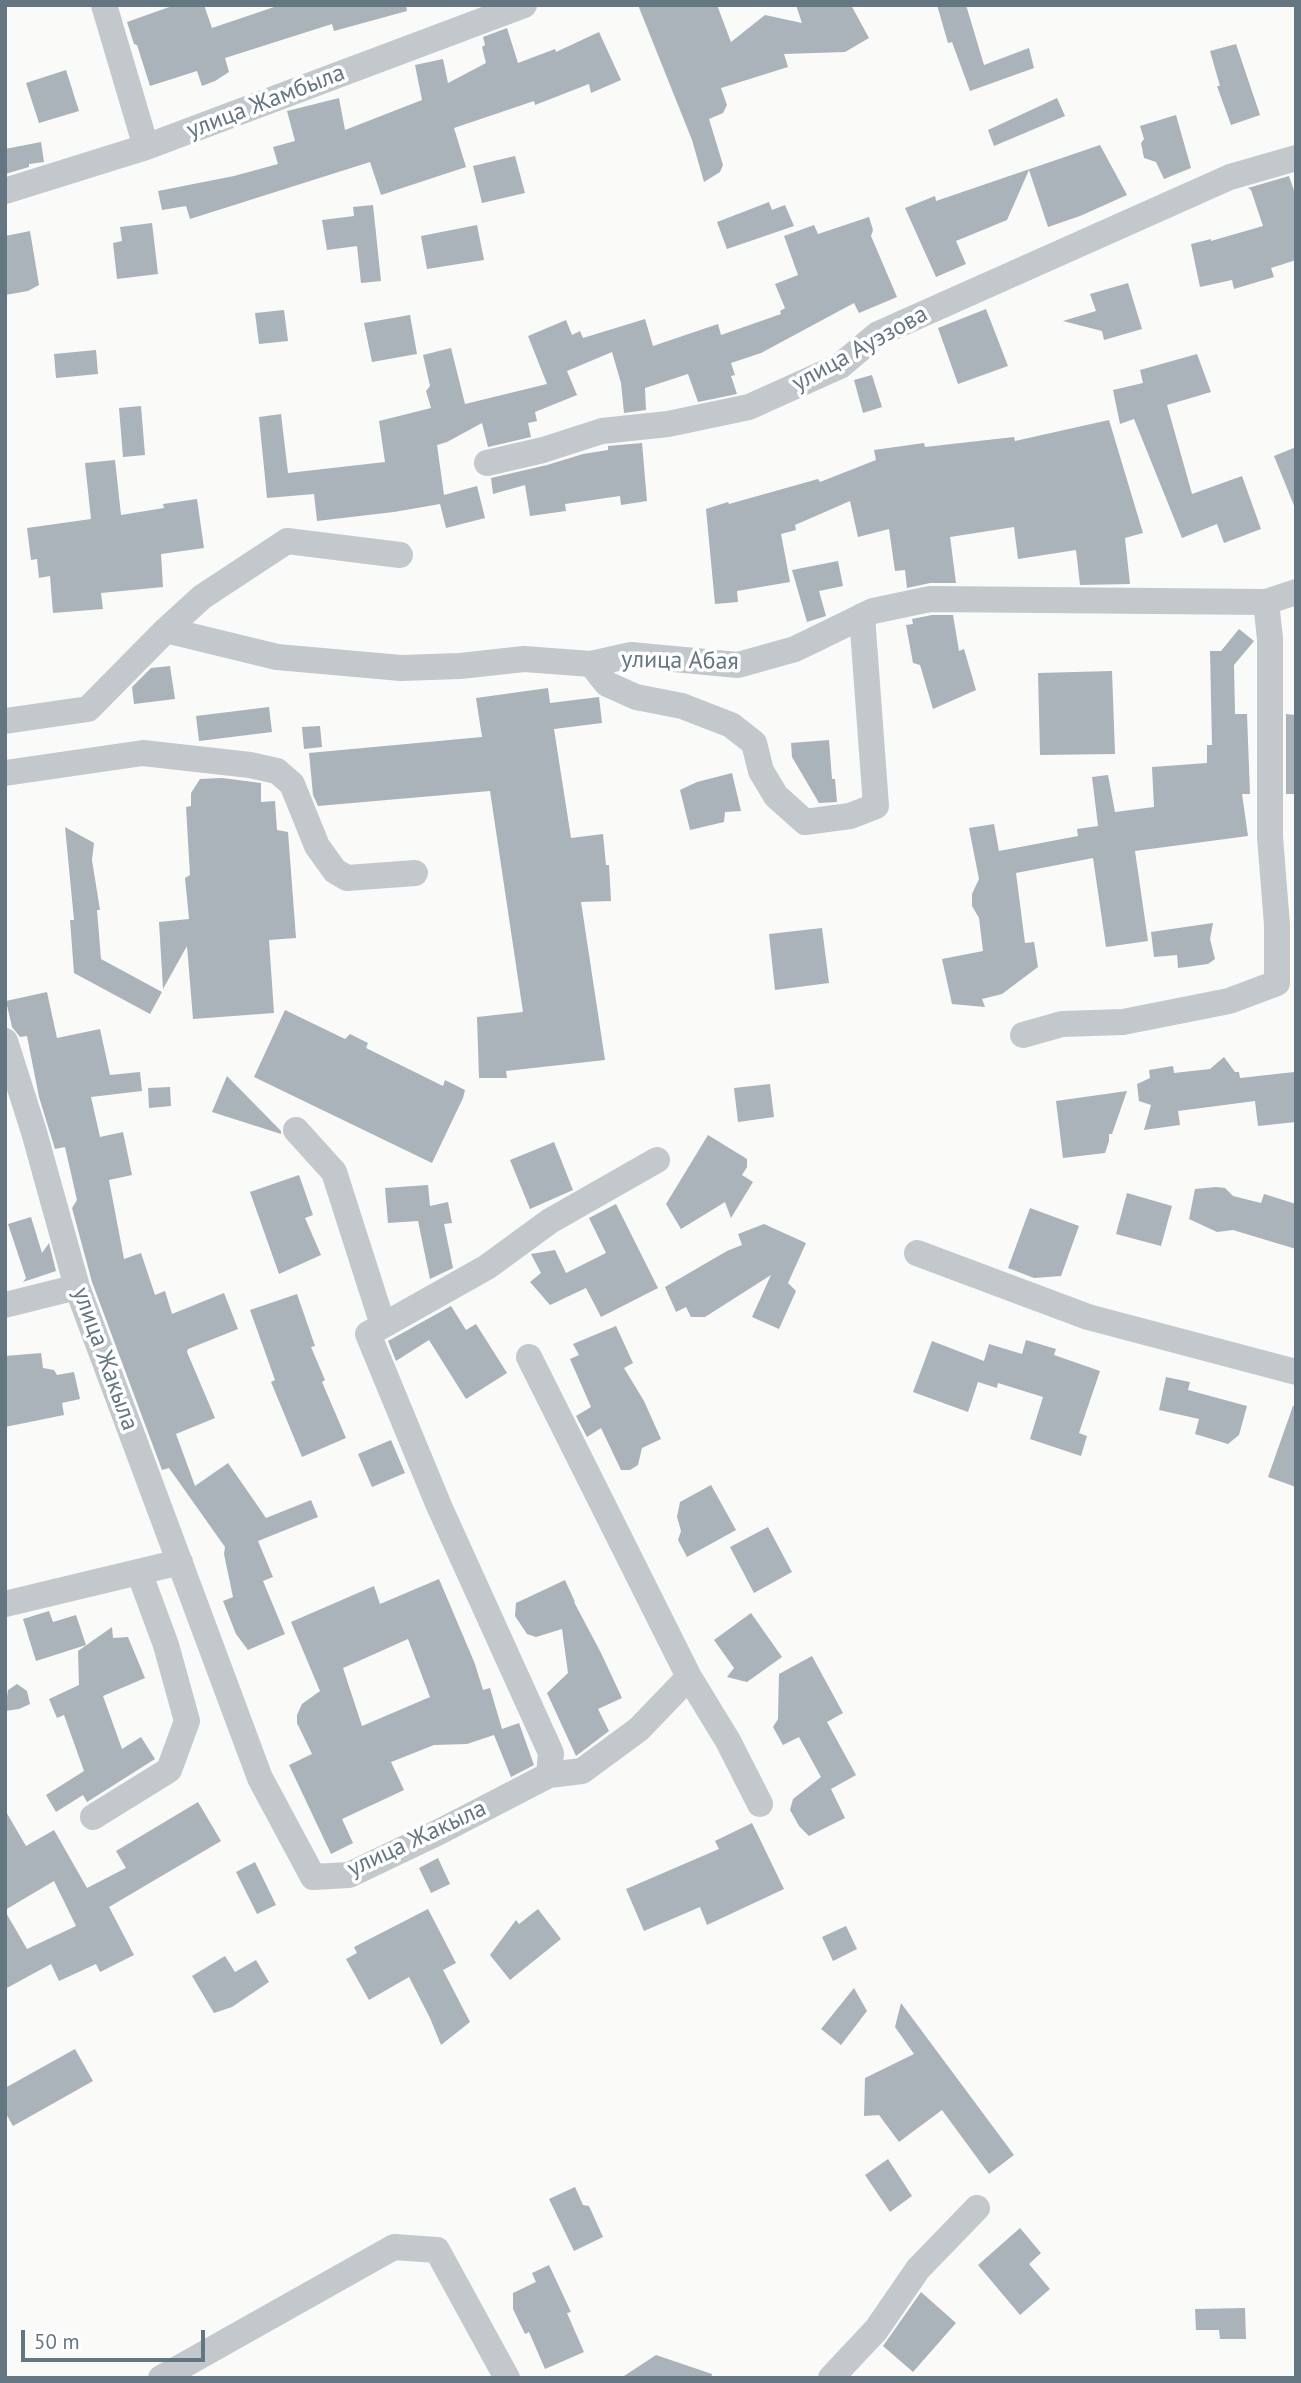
<!DOCTYPE html>
<meta charset="utf-8">
<style>
body{margin:0}
#map{position:relative;width:1301px;height:2383px;overflow:hidden;background:#fafaf8;font-family:"PT Sans",sans-serif}
canvas{display:block}
.frame{position:absolute;inset:0;border:7px solid #657683;pointer-events:none}
.scale{position:absolute;left:21px;top:2330px;width:184px;height:32px;box-sizing:border-box;border:4px solid #657683;border-top:0;padding-left:9px;font-size:21px;line-height:24px;white-space:nowrap;color:#657683;-webkit-text-stroke:5px #fff;paint-order:stroke}
</style>
<div id="map">
<canvas width="1301" height="2383"></canvas>
<div class="frame"></div>
<div class="scale">50 m</div>
</div>
<script>
const g = document.querySelector('canvas').getContext('2d');
g.lineJoin = 'round';
function fill(path, color) {
  g.fillStyle = color;
  g.fill(path, 'evenodd');
}
function stroke(path, color, width, dash) {
  g.strokeStyle = color;
  g.lineWidth = width;
  g.lineCap = dash ? 'butt' : 'round';
  g.setLineDash(dash || []);
  g.stroke(path);
}
function label(font, color, halo, rows, align = 'center') {
  g.font = font + ' "PT Sans",sans-serif';
  g.lineWidth = 7;
  g.setLineDash([]);
  g.textBaseline = 'middle';
  g.strokeStyle = halo;
  g.fillStyle = color;
  for (const [text, x, y, turn = 0] of rows) {
    g.save();
    g.translate(x, y);
    g.rotate((+turn || 0) * Math.PI / 180);
    g.textAlign = isNaN(turn) ? turn : align;
    if (halo) g.strokeText(text, 0, 0);
    g.fillText(text, 0, 0);
    g.restore();
  }
}
fill(new Path2D(`
 M 175,5 L 204,5 L 212,28 L 280,5 L 406,5 L 407,11 L 334,31 L 332,24 L 225,58 L 229,72 L 215,81 L 202,86 L 197,71 L 150,86 L 137,45 L 134,44 L 127,22 Z
 M 638,5 L 717,5 L 731,42 L 765,15 L 802,23 L 796,5 L 851,5 L 869,38 L 845,52 L 784,54 L 788,67 L 721,88 L 727,105 L 723,113 L 709,119 L 723,165 L 720,172 L 704,182 L 692,140 Z
 M 937,5 L 966,5 L 984,65 L 1029,48 L 1034,68 L 970,91 L 952,42 L 948,43 Z
 M 507,28 L 518,63 L 555,49 L 556,52 L 599,32 L 621,80 L 591,93 L 589,84 L 535,105 L 534,101 L 454,128 L 466,167 L 381,195 L 370,162 L 190,219 L 186,206 L 162,210 L 158,191 L 234,176 L 278,164 L 273,147 L 295,141 L 287,111 L 339,98 L 345,130 L 422,100 L 415,65 L 443,59 L 448,83 L 486,63 L 482,47 L 485,45 L 483,37 Z
 M 1236,44 L 1260,115 L 1231,125 L 1217,86 L 1220,86 L 1210,51 Z
 M 66,70 L 79,111 L 39,123 L 26,83 Z
 M 1057,98 L 1065,116 L 994,146 L 988,130 Z
 M 1176,115 L 1191,168 L 1164,179 L 1156,162 L 1144,158 L 1141,143 L 1144,139 L 1140,126 Z
 M 41,142 L 44,162 L 29,164 L 29,167 L 5,174 L 5,149 Z
 M 1100,145 L 1127,195 L 1080,216 L 1048,227 L 1029,170 L 1007,220 L 956,241 L 966,264 L 936,277 L 905,208 L 935,196 L 936,201 Z
 M 515,156 L 525,193 L 482,203 L 473,166 Z
 M 1289,176 L 1296,196 L 1296,260 L 1271,268 L 1274,277 L 1234,289 L 1232,280 L 1200,287 L 1191,244 L 1211,239 L 1211,241 L 1263,226 L 1251,190 L 1248,188 Z
 M 769,202 L 772,210 L 785,205 L 794,226 L 727,249 L 717,222 Z
 M 373,205 L 381,281 L 361,283 L 357,246 L 327,250 L 322,220 L 354,216 L 353,207 Z
 M 869,217 L 873,230 L 871,236 L 897,297 L 859,313 L 854,303 L 761,353 L 731,363 L 735,375 L 731,376 L 737,394 L 698,402 L 688,374 L 645,388 L 646,410 L 624,413 L 621,383 L 612,352 L 567,371 L 577,395 L 535,412 L 537,421 L 528,423 L 531,437 L 488,447 L 482,423 L 447,442 L 437,445 L 444,495 L 477,486 L 485,518 L 446,528 L 440,504 L 394,512 L 317,521 L 314,494 L 267,498 L 259,417 L 281,414 L 288,473 L 385,462 L 379,421 L 431,408 L 426,391 L 430,386 L 423,355 L 451,348 L 465,404 L 547,384 L 528,336 L 566,320 L 572,335 L 580,331 L 583,338 L 645,319 L 653,346 L 718,324 L 721,335 L 781,314 L 780,311 L 785,308 L 775,284 L 798,275 L 784,236 L 814,225 L 818,234 Z
 M 152,223 L 158,274 L 117,279 L 113,243 L 122,241 L 120,227 Z
 M 477,225 L 484,260 L 427,269 L 421,236 Z
 M 30,231 L 39,285 L 28,291 L 5,295 L 5,236 Z
 M 1128,283 L 1142,329 L 1104,340 L 1102,331 L 1063,321 L 1096,311 L 1090,294 Z
 M 986,309 L 1008,366 L 958,384 L 938,328 Z
 M 284,310 L 288,341 L 259,344 L 255,313 Z
 M 410,315 L 417,354 L 372,362 L 364,323 Z
 M 96,350 L 98,374 L 56,378 L 54,354 Z
 M 1197,354 L 1211,392 L 1167,405 L 1192,494 L 1242,476 L 1261,529 L 1224,543 L 1217,524 L 1182,538 L 1134,419 L 1120,424 L 1113,390 L 1143,383 L 1140,370 Z
 M 872,375 L 882,407 L 863,413 L 854,380 Z
 M 141,406 L 145,455 L 123,457 L 119,408 Z
 M 1109,420 L 1143,533 L 1125,538 L 1130,584 L 1080,585 L 1076,550 L 1018,559 L 1014,527 L 950,537 L 956,583 L 930,583 L 907,588 L 905,570 L 895,571 L 889,529 L 858,537 L 850,501 L 795,525 L 796,530 L 781,534 L 790,582 L 737,591 L 738,602 L 715,604 L 706,509 L 728,502 L 729,504 L 818,479 L 820,482 L 876,460 L 874,450 L 924,443 L 925,447 L 1014,437 L 1015,441 Z
 M 642,443 L 647,501 L 621,505 L 620,496 L 565,504 L 566,511 L 530,516 L 525,485 L 493,494 L 491,478 L 547,465 L 583,454 L 608,450 L 608,446 Z
 M 1296,447 L 1296,508 L 1295,508 L 1274,456 Z
 M 115,460 L 121,515 L 164,508 L 163,504 L 197,499 L 204,548 L 161,554 L 163,587 L 101,593 L 103,609 L 53,613 L 50,576 L 39,578 L 37,559 L 31,560 L 27,528 L 91,519 L 85,463 Z
 M 838,561 L 843,586 L 819,591 L 826,616 L 807,622 L 792,570 Z
 M 932,615 L 953,615 L 959,651 L 964,649 L 976,690 L 933,709 L 920,665 L 913,663 L 906,625 L 913,624 L 912,619 Z
 M 1239,629 L 1254,641 L 1234,665 L 1235,714 L 1247,714 L 1250,794 L 1242,794 L 1248,836 L 1135,851 L 1148,941 L 1106,947 L 1093,858 L 1016,873 L 1025,943 L 1034,942 L 1038,967 L 1002,994 L 982,999 L 985,1007 L 952,1004 L 942,959 L 983,951 L 979,918 L 972,906 L 972,894 L 979,879 L 969,828 L 994,824 L 999,851 L 1078,836 L 1077,829 L 1098,826 L 1092,777 L 1108,775 L 1115,812 L 1154,807 L 1152,767 L 1207,763 L 1207,745 L 1212,745 L 1210,651 L 1221,651 Z
 M 170,666 L 175,699 L 134,704 L 132,687 L 151,668 Z
 M 1112,671 L 1115,754 L 1040,755 L 1038,673 Z
 M 548,688 L 550,703 L 599,697 L 602,723 L 554,729 L 571,838 L 603,834 L 606,865 L 609,865 L 611,901 L 581,902 L 605,1060 L 506,1071 L 507,1078 L 479,1078 L 477,1017 L 523,1012 L 490,791 L 318,806 L 313,795 L 309,753 L 482,737 L 476,698 Z
 M 269,707 L 272,732 L 199,741 L 196,716 Z
 M 1286,714 L 1296,715 L 1296,794 L 1286,794 Z
 M 320,726 L 322,747 L 304,749 L 302,727 Z
 M 829,740 L 832,779 L 835,779 L 837,802 L 819,803 L 792,757 L 791,743 Z
 M 732,773 L 741,811 L 725,812 L 724,822 L 690,830 L 680,790 L 697,782 Z
 M 222,778 L 261,783 L 261,802 L 275,801 L 277,830 L 288,832 L 296,938 L 269,940 L 274,1013 L 193,1019 L 187,946 L 163,989 L 159,922 L 189,919 L 185,878 L 190,875 L 186,807 L 191,806 L 191,793 L 200,779 Z
 M 65,827 L 94,843 L 92,860 L 100,910 L 97,910 L 101,959 L 162,992 L 150,1014 L 74,973 L 70,920 L 74,920 Z
 M 1213,923 L 1210,939 L 1215,959 L 1208,964 L 1178,968 L 1177,955 L 1154,957 L 1151,932 Z
 M 822,928 L 829,983 L 775,990 L 769,934 Z
 M 47,992 L 57,1038 L 100,1029 L 110,1075 L 140,1072 L 142,1091 L 91,1097 L 100,1137 L 123,1132 L 132,1175 L 109,1180 L 124,1259 L 141,1253 L 155,1295 L 165,1291 L 172,1314 L 224,1293 L 238,1329 L 188,1349 L 187,1352 L 215,1418 L 176,1434 L 195,1486 L 228,1463 L 266,1518 L 311,1500 L 318,1517 L 258,1541 L 273,1577 L 263,1581 L 285,1634 L 248,1650 L 236,1634 L 223,1601 L 233,1597 L 224,1554 L 225,1547 L 169,1468 L 162,1470 L 92,1282 L 72,1208 L 77,1200 L 65,1147 L 55,1149 L 39,1097 L 27,1036 L 20,1037 L 12,1027 L 6,1001 Z
 M 285,1010 L 345,1039 L 350,1034 L 368,1043 L 366,1048 L 443,1086 L 445,1080 L 465,1090 L 463,1098 L 432,1163 L 254,1077 Z
 M 1224,1057 L 1235,1072 L 1239,1072 L 1240,1078 L 1294,1072 L 1296,1122 L 1258,1126 L 1255,1101 L 1178,1111 L 1180,1125 L 1144,1130 L 1151,1105 L 1139,1101 L 1137,1084 L 1150,1078 L 1149,1070 L 1173,1066 L 1174,1073 L 1210,1069 Z
 M 227,1076 L 281,1131 L 281,1134 L 212,1112 Z
 M 770,1084 L 774,1117 L 738,1122 L 734,1088 Z
 M 170,1087 L 171,1106 L 149,1108 L 148,1088 Z
 M 1127,1091 L 1112,1134 L 1109,1134 L 1109,1141 L 1105,1153 L 1063,1158 L 1056,1101 Z
 M 708,1135 L 747,1159 L 747,1167 L 742,1175 L 753,1182 L 731,1218 L 725,1202 L 681,1229 L 666,1204 Z
 M 554,1142 L 573,1190 L 530,1209 L 510,1160 Z
 M 299,1175 L 313,1215 L 305,1218 L 321,1255 L 279,1274 L 250,1192 Z
 M 428,1185 L 430,1206 L 448,1202 L 452,1223 L 444,1224 L 453,1268 L 430,1279 L 418,1221 L 388,1223 L 385,1188 Z
 M 1216,1187 L 1225,1188 L 1233,1196 L 1261,1203 L 1264,1194 L 1296,1204 L 1296,1249 L 1233,1230 L 1217,1232 L 1189,1219 L 1195,1189 Z
 M 1127,1193 L 1172,1206 L 1161,1246 L 1116,1234 Z
 M 616,1204 L 658,1288 L 601,1317 L 586,1288 L 550,1305 L 530,1282 L 541,1273 L 531,1254 L 555,1250 L 566,1273 L 606,1253 L 589,1218 Z
 M 1030,1208 L 1079,1226 L 1061,1276 L 1034,1278 L 1008,1268 Z
 M 31,1217 L 42,1253 L 49,1243 L 56,1271 L 23,1282 L 26,1278 L 8,1224 Z
 M 764,1224 L 806,1243 L 788,1283 L 796,1291 L 779,1329 L 752,1317 L 771,1275 L 705,1317 L 691,1317 L 686,1307 L 676,1312 L 665,1287 L 727,1251 L 742,1245 L 738,1234 Z
 M 297,1294 L 315,1346 L 311,1347 L 325,1380 L 322,1382 L 346,1438 L 302,1457 L 271,1382 L 275,1380 L 250,1310 Z
 M 451,1306 L 466,1330 L 476,1324 L 507,1373 L 466,1399 L 429,1340 L 396,1361 L 388,1341 Z
 M 616,1326 L 633,1363 L 624,1368 L 644,1401 L 661,1439 L 642,1448 L 638,1465 L 630,1470 L 621,1470 L 601,1428 L 587,1437 L 576,1416 L 591,1407 L 570,1359 L 579,1355 L 573,1344 Z
 M 1026,1340 L 1056,1349 L 1054,1355 L 1100,1371 L 1079,1433 L 1087,1436 L 1081,1456 L 1030,1439 L 1043,1397 L 998,1383 L 997,1388 L 978,1382 L 968,1412 L 913,1392 L 932,1341 L 984,1361 L 989,1344 L 1022,1354 Z
 M 41,1353 L 43,1368 L 54,1370 L 57,1375 L 74,1372 L 80,1399 L 62,1403 L 64,1415 L 5,1427 L 5,1356 Z
 M 1166,1377 L 1190,1382 L 1188,1390 L 1247,1406 L 1239,1435 L 1228,1444 L 1195,1434 L 1199,1419 L 1159,1410 Z
 M 1293,1406 L 1296,1406 L 1296,1487 L 1268,1477 Z
 M 391,1440 L 405,1473 L 372,1487 L 358,1454 Z
 M 711,1485 L 736,1530 L 687,1557 L 678,1540 L 681,1531 L 677,1517 L 680,1502 Z
 M 768,1527 L 792,1572 L 754,1593 L 730,1547 Z
 M 439,1579 L 475,1664 L 483,1690 L 490,1688 L 502,1729 L 519,1723 L 534,1765 L 511,1777 L 494,1735 L 467,1744 L 434,1745 L 391,1762 L 404,1790 L 342,1819 L 353,1843 L 331,1854 L 289,1765 L 312,1754 L 297,1723 L 297,1715 L 302,1704 L 320,1691 L 291,1622 L 374,1586 L 380,1604 ZM 408,1639 L 430,1697 L 362,1726 L 343,1668 Z
 M 565,1580 L 575,1602 L 574,1602 L 601,1653 L 622,1698 L 598,1709 L 609,1731 L 576,1756 L 547,1693 L 568,1673 L 562,1629 L 536,1637 L 527,1634 L 515,1616 L 516,1603 Z
 M 49,1611 L 53,1622 L 76,1615 L 86,1645 L 36,1661 L 23,1619 Z
 M 751,1613 L 782,1657 L 747,1682 L 727,1677 L 734,1668 L 714,1640 Z
 M 112,1627 L 113,1638 L 128,1637 L 145,1678 L 103,1696 L 122,1749 L 141,1737 L 155,1759 L 87,1802 L 83,1795 L 56,1812 L 46,1795 L 84,1771 L 64,1715 L 57,1718 L 49,1699 L 79,1685 L 78,1651 Z
 M 812,1656 L 843,1713 L 827,1722 L 856,1775 L 831,1789 L 845,1818 L 809,1836 L 799,1826 L 790,1810 L 793,1799 L 821,1777 L 799,1737 L 783,1745 L 773,1727 L 778,1719 L 779,1674 Z
 M 17,1684 L 27,1691 L 30,1704 L 19,1709 L 5,1711 L 8,1690 Z
 M 198,1802 L 221,1841 L 109,1907 L 134,1955 L 100,1972 L 96,1964 L 59,1981 L 51,1964 L 5,1989 L 5,1911 L 27,1949 L 76,1926 L 54,1881 L 5,1910 L 5,1810 L 26,1846 L 54,1830 L 87,1888 L 126,1868 L 116,1851 Z
 M 752,1823 L 784,1889 L 707,1925 L 700,1907 L 644,1931 L 626,1889 L 719,1849 L 715,1841 Z
 M 438,1858 L 450,1884 L 431,1893 L 419,1868 Z
 M 255,1862 L 276,1905 L 257,1914 L 236,1872 Z
 M 428,1909 L 456,1963 L 443,1970 L 470,2022 L 441,2045 L 430,2018 L 409,1977 L 369,2000 L 346,1959 L 357,1953 L 354,1947 Z
 M 538,1909 L 561,1939 L 510,1980 L 490,1955 L 516,1920 L 519,1924 Z
 M 846,1926 L 857,1949 L 833,1961 L 822,1937 Z
 M 225,1956 L 235,1972 L 256,1960 L 269,1982 L 232,2007 L 214,2013 L 192,1976 Z
 M 854,1988 L 867,2011 L 841,2045 L 821,2029 Z
 M 901,2003 L 1014,2155 L 989,2174 L 942,2110 L 899,2142 L 879,2115 L 864,2116 L 865,2078 L 914,2054 L 895,2027 Z
 M 75,2049 L 93,2081 L 13,2126 L 5,2112 L 5,2088 Z
 M 888,2159 L 912,2196 L 890,2212 L 865,2175 Z
 M 575,2187 L 583,2205 L 589,2206 L 603,2237 L 574,2251 L 549,2199 Z
 M 1020,2228 L 1041,2253 L 1029,2264 L 1050,2289 L 1020,2315 L 978,2265 Z
 M 549,2265 L 571,2312 L 567,2313 L 584,2352 L 545,2369 L 529,2332 L 525,2334 L 513,2309 L 513,2293 L 536,2282 L 532,2273 Z
 M 921,2292 L 956,2323 L 913,2372 L 883,2346 Z
 M 1245,2308 L 1246,2339 L 1220,2339 L 1219,2330 L 1196,2330 L 1195,2309 Z
 M 656,2355 L 712,2374 L 711,2378 L 621,2378 Z`), '#aab3b9');
stroke(new Path2D(`
 M 104,5 L 146,147
 M 5,191 L 146,147 L 524,5
 M 487,463 L 543,450 L 602,431 L 668,424 L 749,407 L 840,366 L 878,334 L 1230,177 L 1296,158
 M 166,630 L 202,597 L 287,541 L 400,555
 M 591,664 L 607,684 L 636,697 L 682,706 L 731,725 L 754,743 L 761,771 L 776,796 L 805,822 L 850,816 L 876,806 L 862,616
 M 5,721 L 88,709 L 166,630 L 277,657 L 401,668 L 460,666 L 524,659 L 591,664 L 631,655 L 738,665 L 795,649 L 873,611 L 930,599 L 1266,602 L 1296,592
 M 5,773 L 143,753 L 250,765 L 277,771 L 292,784 L 317,846 L 335,871 L 347,878 L 415,873
 M 1023,1035 L 1062,1024 L 1123,1022 L 1229,1001 L 1277,983 L 1277,925 L 1270,837 L 1270,639 L 1266,602
 M 5,1041 L 34,1132 L 77,1287 L 260,1778 L 313,1877 L 349,1875 L 439,1832 L 549,1775 L 551,1753 L 439,1506 L 368,1334 L 487,1267 L 550,1221 L 657,1160
 M 296,1130 L 334,1172 L 383,1325
 M 917,1253 L 1088,1317 L 1296,1372
 M 5,1305 L 77,1287
 M 529,1357 L 689,1677
 M 5,1604 L 180,1562
 M 549,1775 L 582,1771 L 639,1729 L 689,1677 L 728,1741 L 760,1804
 M 93,1817 L 169,1770 L 187,1721 L 166,1645 L 139,1572
 M 161,2378 L 394,2247 L 437,2250 L 507,2378
 M 831,2378 L 876,2330 L 918,2269 L 977,2208`), '#c3c8cc', 26);
label('24px', '#657683', '#fff', [
 ["улица Жамбыла",266,102,-21],
 ["улица Ауэзова",860,349,-29],
 ["улица Абая",680,661,1],
 ["улица Жакыла",105,1359,70],
 ["улица Жакыла",417,1839,-25]
]);
</script>
